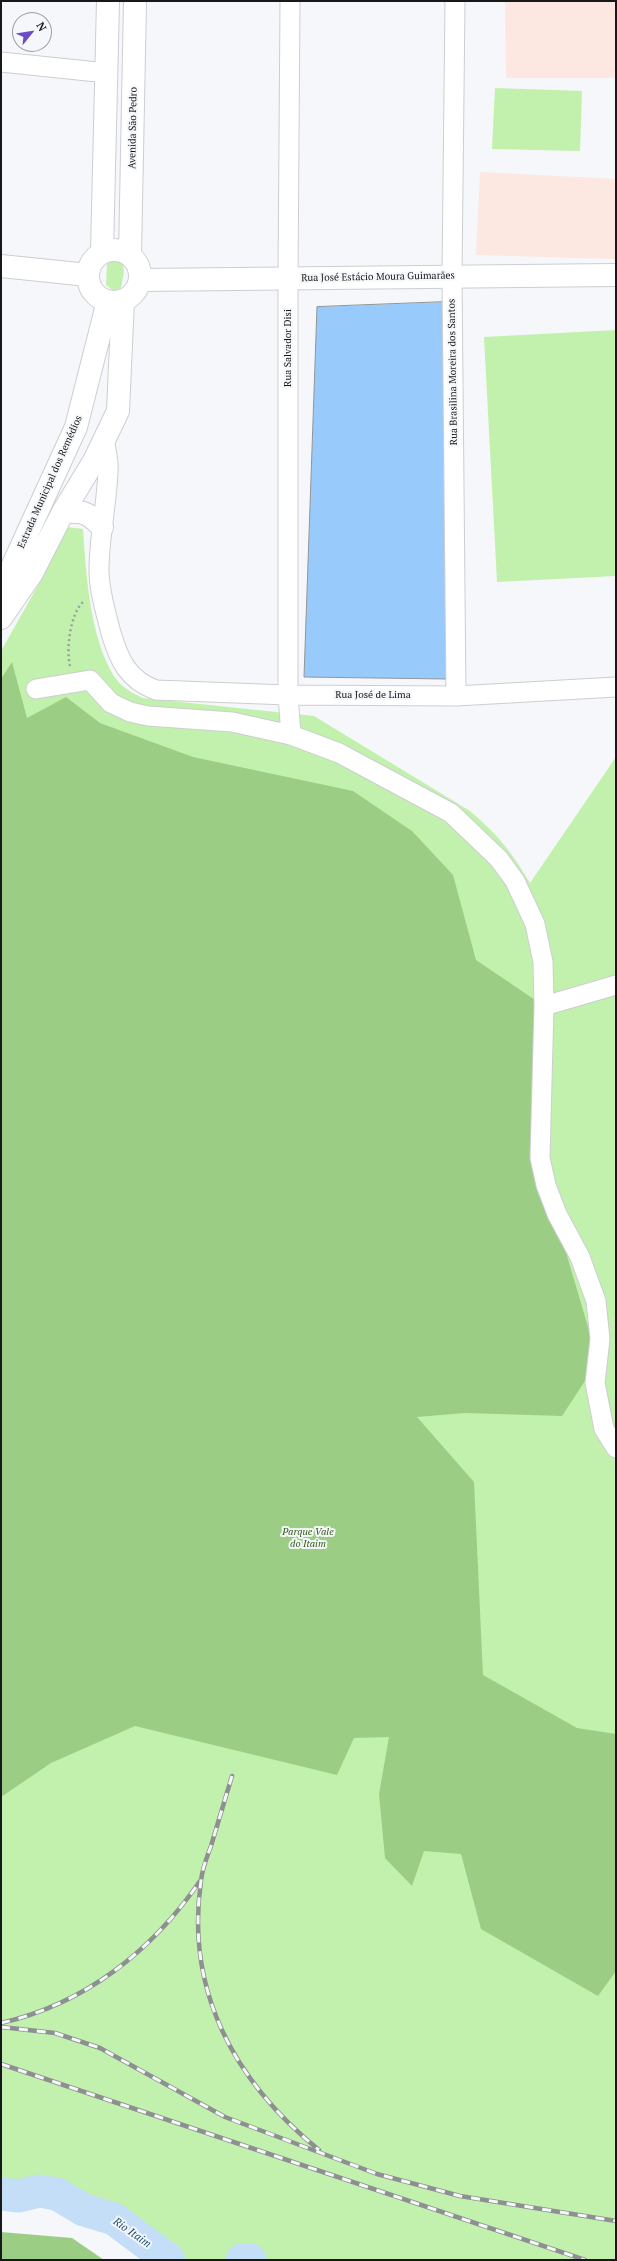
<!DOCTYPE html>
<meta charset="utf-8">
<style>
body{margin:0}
#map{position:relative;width:617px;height:2261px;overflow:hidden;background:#f5f7fa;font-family:"PT Serif",serif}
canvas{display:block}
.frame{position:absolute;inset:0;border:2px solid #171819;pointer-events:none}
.north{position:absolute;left:12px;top:12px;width:40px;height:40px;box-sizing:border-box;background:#f5f7fa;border:1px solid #9c9ea0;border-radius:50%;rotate:60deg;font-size:11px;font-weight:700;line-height:16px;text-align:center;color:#171819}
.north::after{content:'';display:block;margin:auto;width:14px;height:18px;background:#6a4dc6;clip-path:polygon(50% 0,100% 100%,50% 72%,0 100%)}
</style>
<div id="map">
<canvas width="617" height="2261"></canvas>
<div class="frame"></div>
<div class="north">N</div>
</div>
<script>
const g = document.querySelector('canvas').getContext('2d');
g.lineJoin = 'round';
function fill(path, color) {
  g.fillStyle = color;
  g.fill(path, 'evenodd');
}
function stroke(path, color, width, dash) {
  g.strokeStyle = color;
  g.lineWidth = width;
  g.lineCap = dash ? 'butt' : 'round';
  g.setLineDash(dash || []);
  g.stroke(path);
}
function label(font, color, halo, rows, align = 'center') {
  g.font = font + ' "PT Serif",serif';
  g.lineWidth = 4;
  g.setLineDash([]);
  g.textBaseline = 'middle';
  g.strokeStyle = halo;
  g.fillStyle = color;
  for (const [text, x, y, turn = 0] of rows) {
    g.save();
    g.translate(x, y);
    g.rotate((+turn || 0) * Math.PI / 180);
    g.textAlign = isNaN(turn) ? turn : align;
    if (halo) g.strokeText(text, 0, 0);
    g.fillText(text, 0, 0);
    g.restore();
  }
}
fill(new Path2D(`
 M 505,1 L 616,1 L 616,78 L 506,78 Z
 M 480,172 L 616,179 L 615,259 L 476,255 Z`), '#fce8e1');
fill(new Path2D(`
 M 495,88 L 582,91 L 580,151 L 492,149 Z
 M 116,259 L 123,263 L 124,272 L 121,288 L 114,291 L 106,285 L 107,264 Z
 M 616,330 L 616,576 L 497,582 L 484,337 Z
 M 66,527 L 83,529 C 86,574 90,638 114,676 C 121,687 132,693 143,698 L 314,716 L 470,811 C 499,836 511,851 530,883 L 616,757 L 616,2260 L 171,2260 L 114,2219 L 57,2194 L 1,2193 L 1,651 L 45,573 Z`), '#c2f1ad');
fill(new Path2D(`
 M 12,662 L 27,718 L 66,697 L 100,723 L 193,757 L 353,791 L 412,831 L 453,875 L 476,960 L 544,1006 L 548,1191 L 598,1361 L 562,1416 L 465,1413 L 417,1417 L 474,1482 L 483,1675 L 577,1728 L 616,1734 L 616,1971 L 598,1996 L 481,1929 L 461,1854 L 424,1851 L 412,1886 L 385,1858 L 379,1794 L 389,1737 L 354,1738 L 337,1775 L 135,1726 L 51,1763 L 1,1797 L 1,679 Z
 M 1,2232 L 72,2238 L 104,2260 L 1,2260 Z`), '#9ccd85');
stroke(new Path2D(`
 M 1,2194 L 19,2196 L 39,2191 L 57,2194 L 84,2210 L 114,2219 L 169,2260
 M 242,2260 L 250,2260`), '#c3def6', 33);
const building = new Path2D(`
 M 445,302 L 447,679 L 304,677 L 317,307 Z`);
fill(building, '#98cafc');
stroke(building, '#929597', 1);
const street = new Path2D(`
 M 290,1 L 288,279 L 288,695 L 291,735 L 339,753 L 451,813 L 499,859 L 515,881 L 535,924 L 543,962 L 544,1006 L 540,1158 L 546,1185 L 557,1214 L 580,1257 L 596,1301 L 600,1339 L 595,1383 L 604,1429 L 616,1448
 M 455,1 L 452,276 L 456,696
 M 1,62 L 107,73
 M 104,440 C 106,450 109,461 108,470 C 107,504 99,537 99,570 C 99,592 106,612 111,633 C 119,660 128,680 156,690 L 288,695 L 456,696 L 616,687
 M 36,689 L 90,680 L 111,703 L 130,712 L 148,716 L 232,722 L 291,735
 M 544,1006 L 616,985`);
const secondary = new Path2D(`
 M88 276a26 26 0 1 1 52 0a26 26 0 1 1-52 0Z
 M 102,252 L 108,1
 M 130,255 L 135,1
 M 1,266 L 88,275
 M 140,280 L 616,275
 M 63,512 C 83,511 88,512 102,527
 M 1,591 L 76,427 L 108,301
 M 1,618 L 32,573 L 63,512 L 94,461 L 118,411 L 123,300`);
stroke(street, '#ccced1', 21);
stroke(secondary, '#ccced1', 24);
stroke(new Path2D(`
 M 70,666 C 66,649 70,613 84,601`), '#9c9ea0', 2.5, [2, 3]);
stroke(street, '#fff', 19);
stroke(secondary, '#fff', 22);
const rail = new Path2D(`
 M 232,1776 C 225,1799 218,1823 211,1846 C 207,1857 202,1869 201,1881 C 185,1991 235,2082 319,2150
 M 1,2023 C 85,2004 152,1951 200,1881
 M 1,2027 L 55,2033 L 100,2048 L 225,2117 L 377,2174 L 460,2196 L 616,2221
 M 1,2064 L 585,2260`);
stroke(rail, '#8d8f91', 4.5);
stroke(rail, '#f5f7fa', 3, [9]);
label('10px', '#171819', '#f5f7fa', [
 ["Avenida São Pedro",133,128,-89],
 ["Rua José Estácio Moura Guimarães",378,277,-1],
 ["Rua Salvador Disi",288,348,-90],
 ["Rua Brasilina Moreira dos Santos",453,372,-91],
 ["Estrada Municipal dos Remédios",50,482,-66],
 ["Rua José de Lima",373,695]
]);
label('italic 10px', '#2f5c14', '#f5f7fa', [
 ["Parque Vale",308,1532],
 ["do Itaim",308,1544]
]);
label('italic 11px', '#184d73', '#f5f7fa', [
 ["Rio Itaim",132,2233,35]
]);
</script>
